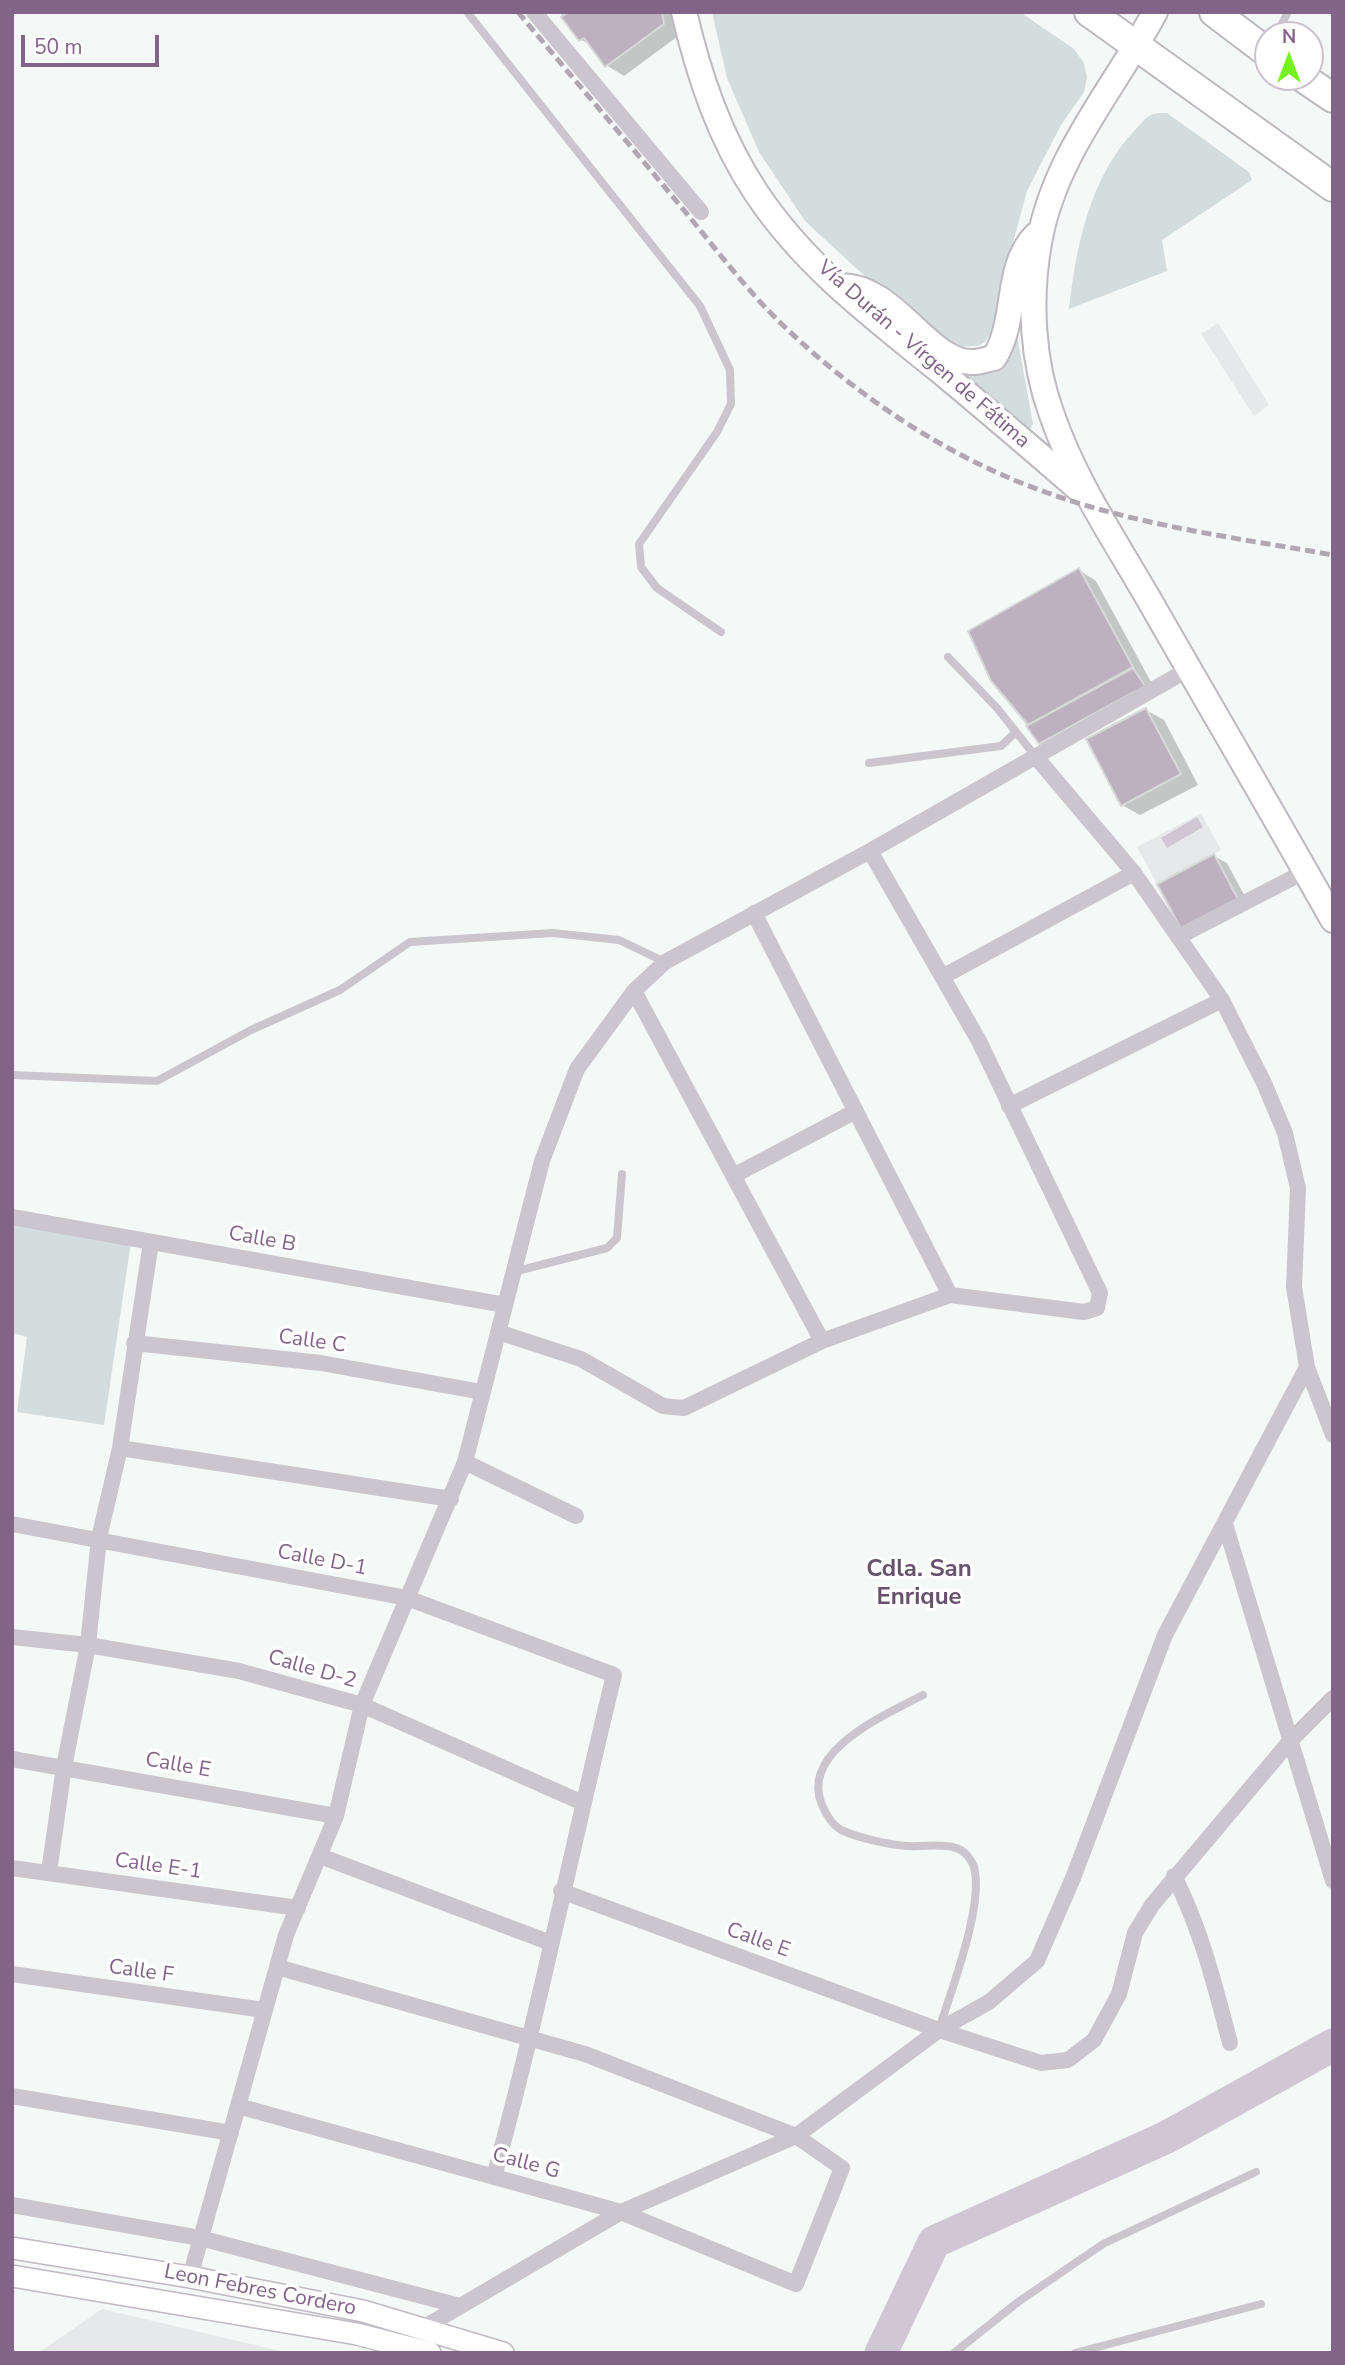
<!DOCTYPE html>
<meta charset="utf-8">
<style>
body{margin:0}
#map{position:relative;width:1345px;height:2365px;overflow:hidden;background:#f4f8f6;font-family:"Nunito Sans",sans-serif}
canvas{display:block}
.frame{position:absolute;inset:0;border:14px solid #816488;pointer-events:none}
.north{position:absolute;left:1254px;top:21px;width:70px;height:70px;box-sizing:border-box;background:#fff;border:2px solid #cdc1cf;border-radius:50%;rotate:0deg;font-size:19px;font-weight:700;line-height:28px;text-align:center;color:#816488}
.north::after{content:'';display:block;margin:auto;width:24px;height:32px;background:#75f21a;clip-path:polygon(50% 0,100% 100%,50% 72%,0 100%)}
.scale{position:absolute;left:21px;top:35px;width:138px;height:32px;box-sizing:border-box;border:4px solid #816488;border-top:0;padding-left:9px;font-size:21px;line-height:24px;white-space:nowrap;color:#816488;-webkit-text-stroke:5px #fff;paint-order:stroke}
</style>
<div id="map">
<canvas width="1345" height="2365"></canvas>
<div class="frame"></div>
<div class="north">N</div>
<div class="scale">50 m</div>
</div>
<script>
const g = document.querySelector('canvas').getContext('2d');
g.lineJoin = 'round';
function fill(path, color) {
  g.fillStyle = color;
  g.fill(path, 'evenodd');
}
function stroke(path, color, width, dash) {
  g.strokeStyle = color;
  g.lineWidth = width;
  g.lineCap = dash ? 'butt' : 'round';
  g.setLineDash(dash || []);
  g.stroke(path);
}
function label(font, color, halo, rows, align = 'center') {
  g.font = font + ' "Nunito Sans",sans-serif';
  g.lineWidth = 7;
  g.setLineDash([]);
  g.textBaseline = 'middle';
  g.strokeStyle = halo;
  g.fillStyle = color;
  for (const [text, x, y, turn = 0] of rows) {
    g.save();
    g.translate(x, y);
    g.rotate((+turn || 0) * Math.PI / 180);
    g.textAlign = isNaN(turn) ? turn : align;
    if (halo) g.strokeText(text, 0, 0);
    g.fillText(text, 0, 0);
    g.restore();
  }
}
fill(new Path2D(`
 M 1218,323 L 1269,405 L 1254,416 L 1201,334 Z
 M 1201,813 L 1221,850 L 1157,884 L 1137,847 Z
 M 102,2309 L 289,2353 L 38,2353 Z`), '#e7e8e9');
fill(new Path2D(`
 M 712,12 L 1020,12 L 1074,49 L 1084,63 L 1087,78 L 1084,92 L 1061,125 L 1027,191 L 999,294 L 995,325 L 985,342 L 978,346 L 954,347 L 870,281 L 805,221 L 759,152 L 727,78 Z
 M 1167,113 L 1249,172 L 1252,180 L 1162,240 L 1167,271 L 1069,309 C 1076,246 1090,177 1135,130 C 1140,125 1146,117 1151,115 C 1155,113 1163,113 1167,113 Z
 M 1016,330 L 1033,424 L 1029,432 L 954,366 Z
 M 12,1222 L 131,1242 L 104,1425 L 17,1412 L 27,1337 L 12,1333 Z`), '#d3dddd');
fill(new Path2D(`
 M 1197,817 L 1203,827 L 1167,848 L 1161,838 Z`), '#cfc7d4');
fill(new Path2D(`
 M 560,12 L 677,12 L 681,34 L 624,76 L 606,65 L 592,46 L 580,39 Z
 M 1079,570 L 1096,581 L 1157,693 L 1053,750 L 1040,743 L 1029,727 Z
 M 1146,710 L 1164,720 L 1198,785 L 1140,815 L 1122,805 Z
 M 1214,856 L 1227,863 L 1251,908 L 1195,936 Z`), '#0003');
stroke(new Path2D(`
 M 881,2353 L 934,2242 L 1167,2137 L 1333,2045`), '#cfc7d4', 33);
const building = new Path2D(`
 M 568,12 L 662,12 L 664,24 L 605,67 L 584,38 L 579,41 L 561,17 Z
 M 1079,568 L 1133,667 L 1028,725 L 991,681 L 968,631 Z
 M 1133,668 L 1145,686 L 1039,744 L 1026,726 Z
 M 1146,708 L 1181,774 L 1121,806 L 1086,739 Z
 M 1214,854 L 1239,901 L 1181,929 L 1157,884 Z`);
fill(building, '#bdb1c0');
stroke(building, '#d7d9d8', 2);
const secondary = new Path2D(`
 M 12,2248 L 190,2277 L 363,2311 L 503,2353
 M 12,2276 L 357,2334 L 430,2353`);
const primary = new Path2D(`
 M 684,12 C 699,76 720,139 757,194 C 805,266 874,318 940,371 C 988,411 1035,451 1082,492
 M 1155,12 C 1115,88 1054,155 1039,243 C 1029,299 1032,361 1052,415 C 1075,482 1116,542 1151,603 C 1211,708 1273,813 1333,920
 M 839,286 C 895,284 928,364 973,362 C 980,362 987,359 994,358 C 1018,321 1004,267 1036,235`);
const highway = new Path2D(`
 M 1089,12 L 1333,187
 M 1214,12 L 1268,53
 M 1302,77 L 1333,98`);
stroke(secondary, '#c1b9c3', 24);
stroke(primary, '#bfb8c0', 28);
stroke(highway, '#bdb7be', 32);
stroke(new Path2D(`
 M 467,12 L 700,306 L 730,370 L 731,404 L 717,432 L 639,544 L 641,567 L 657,588 L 721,632
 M 1276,35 L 1288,12
 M 948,657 L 997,708 L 1036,757
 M 869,763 L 1001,746 L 1016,732
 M 12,1075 L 157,1081 L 251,1030 L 340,990 L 410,942 L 553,933 L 619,940 L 665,962
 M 513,1272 L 607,1248 L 617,1238 L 622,1174
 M 923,1695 C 887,1714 799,1751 822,1805 C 826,1814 832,1825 841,1830 C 859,1838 889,1845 908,1846 C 923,1847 943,1843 956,1848 C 964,1850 972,1860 974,1867 C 984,1906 952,1987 940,2027
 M 954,2353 L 1018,2302 L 1103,2244 L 1256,2172
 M 1075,2353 L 1261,2304`), '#cbc5cd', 8);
stroke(new Path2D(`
 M 534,12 L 701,212
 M 754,913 L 950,1295
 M 1178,937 L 1306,871
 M 944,976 L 1134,873
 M 634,991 L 822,1341
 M 1009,1106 L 1222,1000
 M 733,1176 L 856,1111
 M 12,1217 L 505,1305
 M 498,1332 L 581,1359 L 663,1406 L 684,1408 L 822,1341 L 950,1295 L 1084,1312 L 1097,1308 L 1100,1293 L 979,1041 L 870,851
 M 134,1343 L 321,1363 L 482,1392
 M 1307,1367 L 1333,1435
 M 120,1448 L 451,1499
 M 465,1462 L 576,1516
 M 12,1524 L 407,1598 L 614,1675 C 573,1843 539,2011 494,2177
 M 1225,1524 L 1333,1881
 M 12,1637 L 88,1645 L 239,1671 L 362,1705 L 583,1803
 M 12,1759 L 336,1816
 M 320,1856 L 551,1943
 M 12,1868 L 298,1908
 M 49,1872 L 64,1767 L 88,1645 L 99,1538 L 120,1448 L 151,1242
 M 1174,1876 C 1201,1929 1215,1986 1230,2043
 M 561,1891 L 939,2030 L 1041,2063 L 1068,2060 L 1094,2040 L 1119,1994 L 1135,1933 L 1152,1905 L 1291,1740 L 1333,1698
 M 12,1974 L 264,2010
 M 12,2096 L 231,2133
 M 238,2106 L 621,2212 L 796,2284 L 842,2168 L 796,2136 L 585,2054 L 277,1967
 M 12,2205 L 200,2238 L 460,2306
 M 190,2277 L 286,1935 L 336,1816 L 362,1705 L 465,1462 L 542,1161 L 577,1069 L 634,991 L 665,962 L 870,851 L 1189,669
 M 421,2335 L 423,2328 L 621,2212 L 796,2136 L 939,2030 L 989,2002 L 1037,1961 L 1073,1878 L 1165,1635 L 1307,1367 L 1294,1287 L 1298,1188 L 1285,1133 L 1264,1083 L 1222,1000 L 1134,873 L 1036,757`), '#cbc5cd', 16);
stroke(secondary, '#fff', 21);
stroke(primary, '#fff', 24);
stroke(highway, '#fff', 28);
stroke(new Path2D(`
 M 518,12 C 571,76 625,139 678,203 C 714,246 748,293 789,331 C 862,400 953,460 1048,493 C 1139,526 1238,538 1333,555`), '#b1a7b3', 5, [10, 5]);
label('21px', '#816488', '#fff', [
 ["Vía Durán - Vírgen de Fátima",923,355,41],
 ["Calle B",262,1240,10],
 ["Calle C",312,1342,8],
 ["Calle D-1",322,1561,11],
 ["Calle D-2",312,1670,16],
 ["Calle E",178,1766,10],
 ["Calle E-1",158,1867,8],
 ["Calle E",758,1941,20],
 ["Calle F",141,1972,8],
 ["Calle G",526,2164,15],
 ["Leon Febres Cordero",260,2291,11]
]);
label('bold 24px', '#67536c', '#fff', [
 ["Cdla. San",919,1570],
 ["Enrique",919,1598]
]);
</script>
